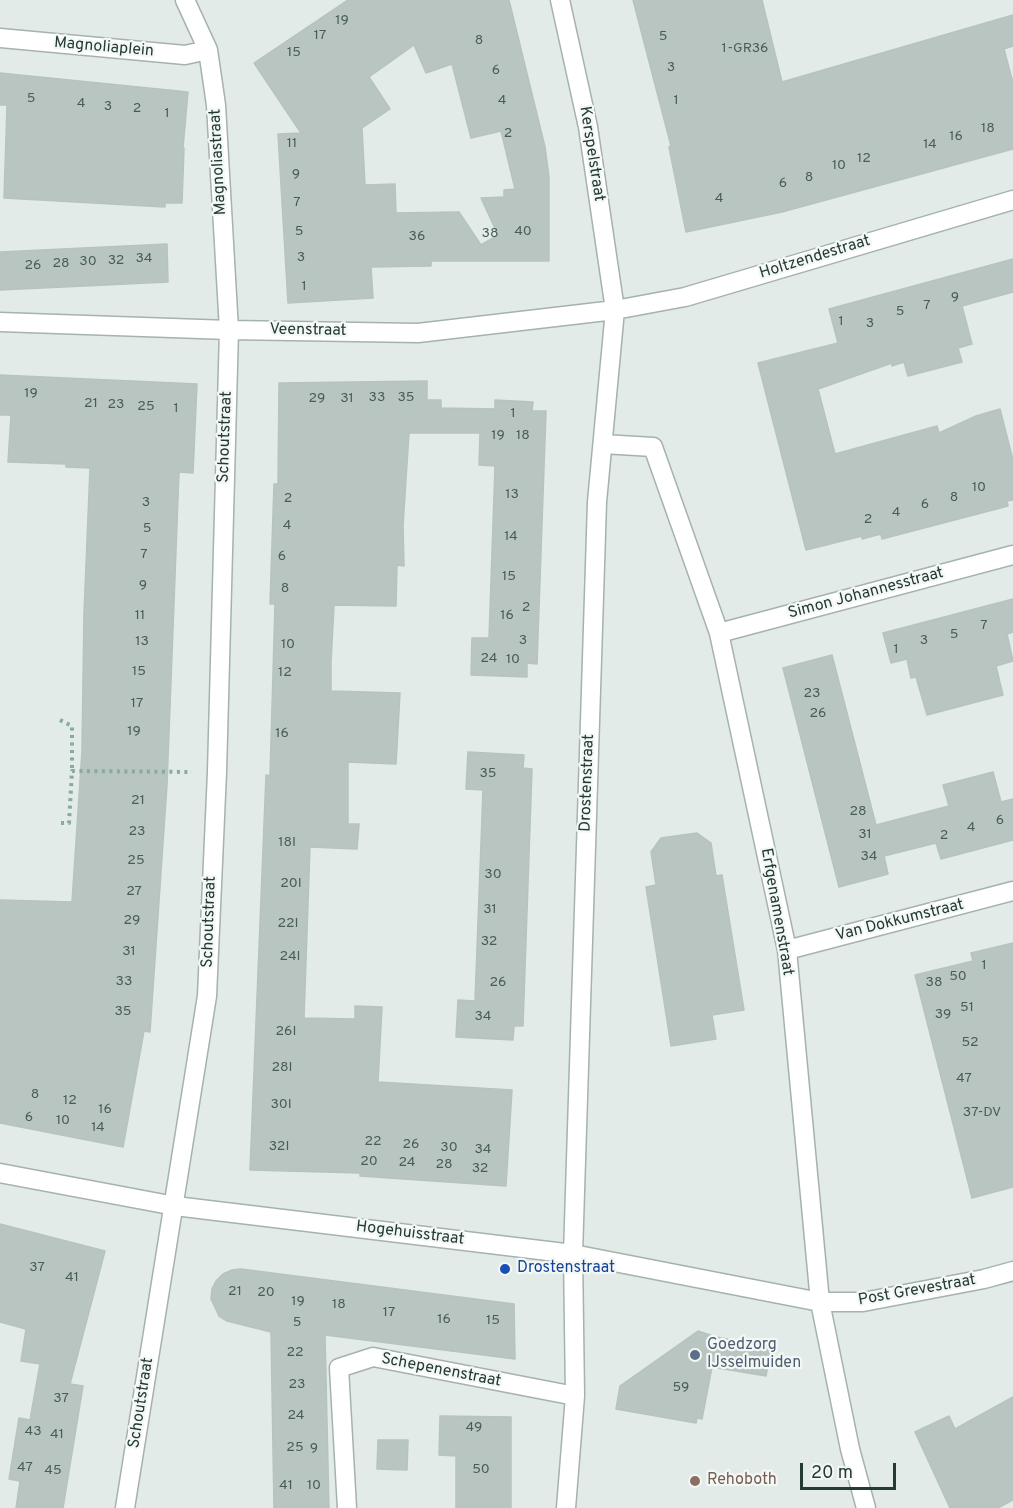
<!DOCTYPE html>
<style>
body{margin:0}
#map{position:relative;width:1013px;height:1508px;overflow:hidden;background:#e2ebe7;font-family:Overpass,sans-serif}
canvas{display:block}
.scale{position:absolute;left:800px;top:1463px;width:96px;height:27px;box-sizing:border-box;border:3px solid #243a35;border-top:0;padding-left:8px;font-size:18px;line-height:21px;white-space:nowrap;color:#243a35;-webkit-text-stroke:4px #f3f8f5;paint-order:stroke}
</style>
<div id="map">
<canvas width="1013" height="1508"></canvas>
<div class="scale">20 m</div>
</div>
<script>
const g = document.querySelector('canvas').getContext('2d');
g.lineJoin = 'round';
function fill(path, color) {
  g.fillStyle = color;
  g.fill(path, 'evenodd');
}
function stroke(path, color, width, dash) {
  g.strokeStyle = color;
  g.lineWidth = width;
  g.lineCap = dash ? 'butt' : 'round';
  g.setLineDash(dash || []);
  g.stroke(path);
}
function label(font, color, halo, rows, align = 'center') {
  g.font = font + ' Overpass,sans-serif';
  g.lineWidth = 4.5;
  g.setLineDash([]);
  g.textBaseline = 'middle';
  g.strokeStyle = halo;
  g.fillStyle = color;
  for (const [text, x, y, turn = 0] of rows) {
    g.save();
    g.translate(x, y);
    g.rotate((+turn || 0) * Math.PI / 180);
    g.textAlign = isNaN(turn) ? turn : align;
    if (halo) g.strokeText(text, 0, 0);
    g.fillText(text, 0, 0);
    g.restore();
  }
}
const building = new Path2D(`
 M 348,0 L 509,0 L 545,147 L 549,177 L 549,261 L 431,261 L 431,266 L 371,267 L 373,298 L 288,303 L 278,134 L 301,133 L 254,63 ZM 414,45 L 426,73 L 452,64 L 471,138 L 501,131 L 515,189 L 504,190 L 504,197 L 481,198 L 498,235 L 481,245 L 459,212 L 396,213 L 395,184 L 365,185 L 362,128 L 390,109 L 369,77 Z
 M 633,0 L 762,0 L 782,82 L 1013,15 L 1013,46 L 1004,49 L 1013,83 L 1013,149 L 782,212 L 686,232 L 669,147 L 671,146 Z
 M 0,73 L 188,92 L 183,148 L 184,148 L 182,203 L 165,203 L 165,207 L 4,198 L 7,105 L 0,105 Z
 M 167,244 L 168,282 L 0,290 L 0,252 Z
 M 1013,259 L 1013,292 L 962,306 L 972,344 L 958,348 L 962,362 L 908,376 L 904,362 L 892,366 L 892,363 L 818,389 L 835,454 L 937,426 L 939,433 L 976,416 L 1000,409 L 1013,460 L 1013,500 L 1007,501 L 1008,506 L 882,539 L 881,534 L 862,539 L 862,536 L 806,550 L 758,363 L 838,343 L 829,309 Z
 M 0,375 L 197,384 L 193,473 L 179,472 L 167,785 L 150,1032 L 144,1031 L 123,1147 L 0,1123 L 0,900 L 72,902 L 82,751 L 84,613 L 90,468 L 66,467 L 66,464 L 8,462 L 11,415 L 0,415 Z
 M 427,381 L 427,400 L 441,400 L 441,408 L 495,409 L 495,400 L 533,402 L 532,411 L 546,411 L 537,664 L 527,663 L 527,677 L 471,675 L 472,638 L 489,638 L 495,466 L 479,465 L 480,433 L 409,433 L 403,526 L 404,566 L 397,565 L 396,606 L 334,605 L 331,662 L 331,691 L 400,693 L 396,764 L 348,762 L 348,824 L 359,824 L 357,849 L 310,847 L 304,1018 L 355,1019 L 355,1006 L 382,1007 L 378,1082 L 512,1090 L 506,1186 L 360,1176 L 360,1173 L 250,1170 L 266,775 L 270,776 L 275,604 L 270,604 L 274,484 L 278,484 L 279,383 Z
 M 1013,599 L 1013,632 L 1007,634 L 1013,661 L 996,666 L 1003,695 L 927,715 L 916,677 L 911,678 L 907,659 L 891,663 L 883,633 Z
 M 832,655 L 876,825 L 949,806 L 943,785 L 993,772 L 1001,802 L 1013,799 L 1013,840 L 941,859 L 936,843 L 884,856 L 888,874 L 839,887 L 783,668 Z
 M 468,752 L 524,755 L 523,768 L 532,769 L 523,1026 L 514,1026 L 513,1040 L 456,1037 L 458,1000 L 475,1001 L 483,790 L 466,789 Z
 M 697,833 L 711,843 L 716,876 L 722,875 L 744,1010 L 712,1015 L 716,1039 L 671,1046 L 646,887 L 656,885 L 651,852 L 661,838 Z
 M 1013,943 L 1013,1187 L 972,1198 L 915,975 L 973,961 L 971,953 Z
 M 0,1224 L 105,1251 L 70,1384 L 83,1386 L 63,1508 L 16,1508 L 20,1481 L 9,1479 L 19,1418 L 30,1420 L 40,1364 L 21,1361 L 26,1329 L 0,1322 Z
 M 241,1269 L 514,1304 L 515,1359 L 325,1335 L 329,1508 L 274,1508 L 271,1332 L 227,1321 L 219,1316 L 211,1299 L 212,1289 L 216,1281 L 223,1274 L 232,1270 Z
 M 698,1331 L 716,1337 L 771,1347 L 766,1376 L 712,1367 L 702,1419 L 697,1418 L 696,1423 L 616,1409 L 620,1386 Z
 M 1013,1397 L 1013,1500 L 998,1508 L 950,1508 L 915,1432 L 949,1416 L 955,1429 Z
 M 440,1416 L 511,1417 L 511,1508 L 456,1508 L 456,1456 L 439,1455 Z
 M 378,1440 L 408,1440 L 407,1470 L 377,1469 Z`);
fill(building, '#b8c5c1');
stroke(building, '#b6c3bf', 1.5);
const street = new Path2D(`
 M 560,0 L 588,127 L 615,310 L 597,502 L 573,1254 L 575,1396 L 566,1508
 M 0,38 L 185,55 L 208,50
 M 0,322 L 229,330 L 418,333 L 615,310 L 685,297 L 1013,200
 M 603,444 L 653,447 L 719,633 L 787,950 L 820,1302 L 850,1449 L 866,1508
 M 719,633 L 1013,555
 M 787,950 L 1013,891
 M 0,1173 L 175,1206 L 573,1254 L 820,1302 L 863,1302 L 984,1279 L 1013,1271
 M 125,1508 L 207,996 L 217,772 L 229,330 L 216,105 L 208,50 L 185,0
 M 347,1508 L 339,1368 L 373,1357 L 575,1396`);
stroke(street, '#a5b2ae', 21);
stroke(new Path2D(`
 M 60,720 L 72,726 L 72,771
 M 61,823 L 69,823 L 72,771 L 192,772`), '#87aaa1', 4, [3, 4.5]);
stroke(street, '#fff', 18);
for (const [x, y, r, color] of [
 [505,1269,6,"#1a4fb4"],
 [695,1355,6,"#5c6f8a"],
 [695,1481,6,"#8d6e63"]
]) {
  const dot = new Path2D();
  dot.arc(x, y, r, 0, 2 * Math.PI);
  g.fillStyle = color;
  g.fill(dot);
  stroke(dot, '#f3f8f5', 2);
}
label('14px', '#495d58', null, [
 ["19",342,21],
 ["17",320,36],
 ["5",663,37],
 ["8",479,41],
 ["1-GR36",745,49],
 ["15",294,53],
 ["3",671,68],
 ["6",496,71],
 ["5",31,99],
 ["4",502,101],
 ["1",676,101],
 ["4",81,104],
 ["3",108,107],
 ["2",137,109],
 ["1",167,114],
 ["18",988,129],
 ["2",508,134],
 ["16",956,137],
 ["11",292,144],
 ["14",930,145],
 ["12",864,159],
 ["10",839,166],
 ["9",296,175],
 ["8",809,178],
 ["6",783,184],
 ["4",719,199],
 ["7",297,203],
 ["5",299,232],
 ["40",523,232],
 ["38",490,234],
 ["36",417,237],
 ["3",301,258],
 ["34",144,259],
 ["32",116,261],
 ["30",88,262],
 ["28",61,264],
 ["26",33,266],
 ["1",304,287],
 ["9",955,298],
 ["7",927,306],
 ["5",900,312],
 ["1",841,322],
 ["3",870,324],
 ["19",31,394],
 ["33",377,398],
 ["35",406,398],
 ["29",317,399],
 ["31",347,399],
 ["21",91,404],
 ["23",116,405],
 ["25",146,407],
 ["1",176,409],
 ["1",513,414],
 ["19",498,436],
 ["18",523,436],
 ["10",979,488],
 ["13",512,495],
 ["8",954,498],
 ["2",288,499],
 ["3",146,503],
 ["6",925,505],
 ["4",896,513],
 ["2",868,520],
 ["4",287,526],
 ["5",147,529],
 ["14",511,537],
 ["7",144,555],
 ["6",282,557],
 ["15",509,577],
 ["9",143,586],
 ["8",285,589],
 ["2",526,608],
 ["11",140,616],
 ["16",507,616],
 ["7",984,626],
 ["5",954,635],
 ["3",523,641],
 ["3",924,641],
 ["13",142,642],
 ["10",288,645],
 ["1",896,650],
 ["24",489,659],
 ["10",513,660],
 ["15",139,672],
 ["12",285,673],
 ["23",812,694],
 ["17",137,704],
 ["26",818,714],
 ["19",134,732],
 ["16",282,734],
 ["35",488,774],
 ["21",138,801],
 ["28",858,812],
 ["6",1000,821],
 ["4",971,828],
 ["23",137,832],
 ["31",865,835],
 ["2",944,836],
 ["18I",287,843],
 ["34",869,857],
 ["25",136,861],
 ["30",493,875],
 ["20I",291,884],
 ["27",134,892],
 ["31",490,910],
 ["29",132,921],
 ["22I",288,924],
 ["32",489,942],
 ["31",129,952],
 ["24I",290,957],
 ["1",984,966],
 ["50",958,977],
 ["33",124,982],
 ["26",498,983],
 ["38",934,983],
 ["51",967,1008],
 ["35",123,1012],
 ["39",943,1015],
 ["34",483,1017],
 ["26I",286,1032],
 ["52",970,1043],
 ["28I",282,1068],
 ["47",964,1079],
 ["8",35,1095],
 ["12",70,1101],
 ["30I",281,1105],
 ["16",105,1110],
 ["37-DV",982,1113],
 ["6",29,1118],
 ["10",63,1121],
 ["14",98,1128],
 ["22",373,1142],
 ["26",411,1145],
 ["32I",279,1147],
 ["30",449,1148],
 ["34",483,1150],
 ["20",369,1162],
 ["24",407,1163],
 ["28",444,1165],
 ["32",480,1169],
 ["37",37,1268],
 ["41",72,1278],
 ["21",235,1292],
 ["20",266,1293],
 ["19",298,1302],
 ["18",339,1305],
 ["17",389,1313],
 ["16",444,1320],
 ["15",493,1321],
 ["5",297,1323],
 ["22",295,1353],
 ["23",297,1385],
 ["59",681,1388],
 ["37",61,1399],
 ["24",296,1416],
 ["49",474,1428],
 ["43",33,1432],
 ["41",57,1435],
 ["25",295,1448],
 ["9",314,1449],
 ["47",25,1468],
 ["50",481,1470],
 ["45",53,1471],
 ["41",286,1486],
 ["10",314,1486]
]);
label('16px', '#243a35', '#f3f8f5', [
 ["Magnoliaplein",104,48,5],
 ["Kerspelstraat",591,154,81],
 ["Magnoliastraat",219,162,-93],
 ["Holtzendestraat",815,258,-17],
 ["Veenstraat",308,331,1],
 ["Schoutstraat",226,437,-88],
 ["Simon Johannesstraat",866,594,-15],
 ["Drostenstraat",588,783,-88],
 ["Erfgenamenstraat",776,912,80],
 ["Van Dokkumstraat",900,921,-14],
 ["Schoutstraat",210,922,-88],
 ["Hogehuisstraat",410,1234,7],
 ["Post Grevestraat",917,1291,-10],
 ["Schepenenstraat",441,1371,11],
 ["Schoutstraat",142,1403,-81]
]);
label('16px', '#164399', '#f3f8f5', [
 ["Drostenstraat",517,1269]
], 'left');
label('16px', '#4e5e75', '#f3f8f5', [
 ["Goedzorg",707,1346],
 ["IJsselmuiden",707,1364]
], 'left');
label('16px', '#785e54', '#f3f8f5', [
 ["Rehoboth",707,1481]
], 'left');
</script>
